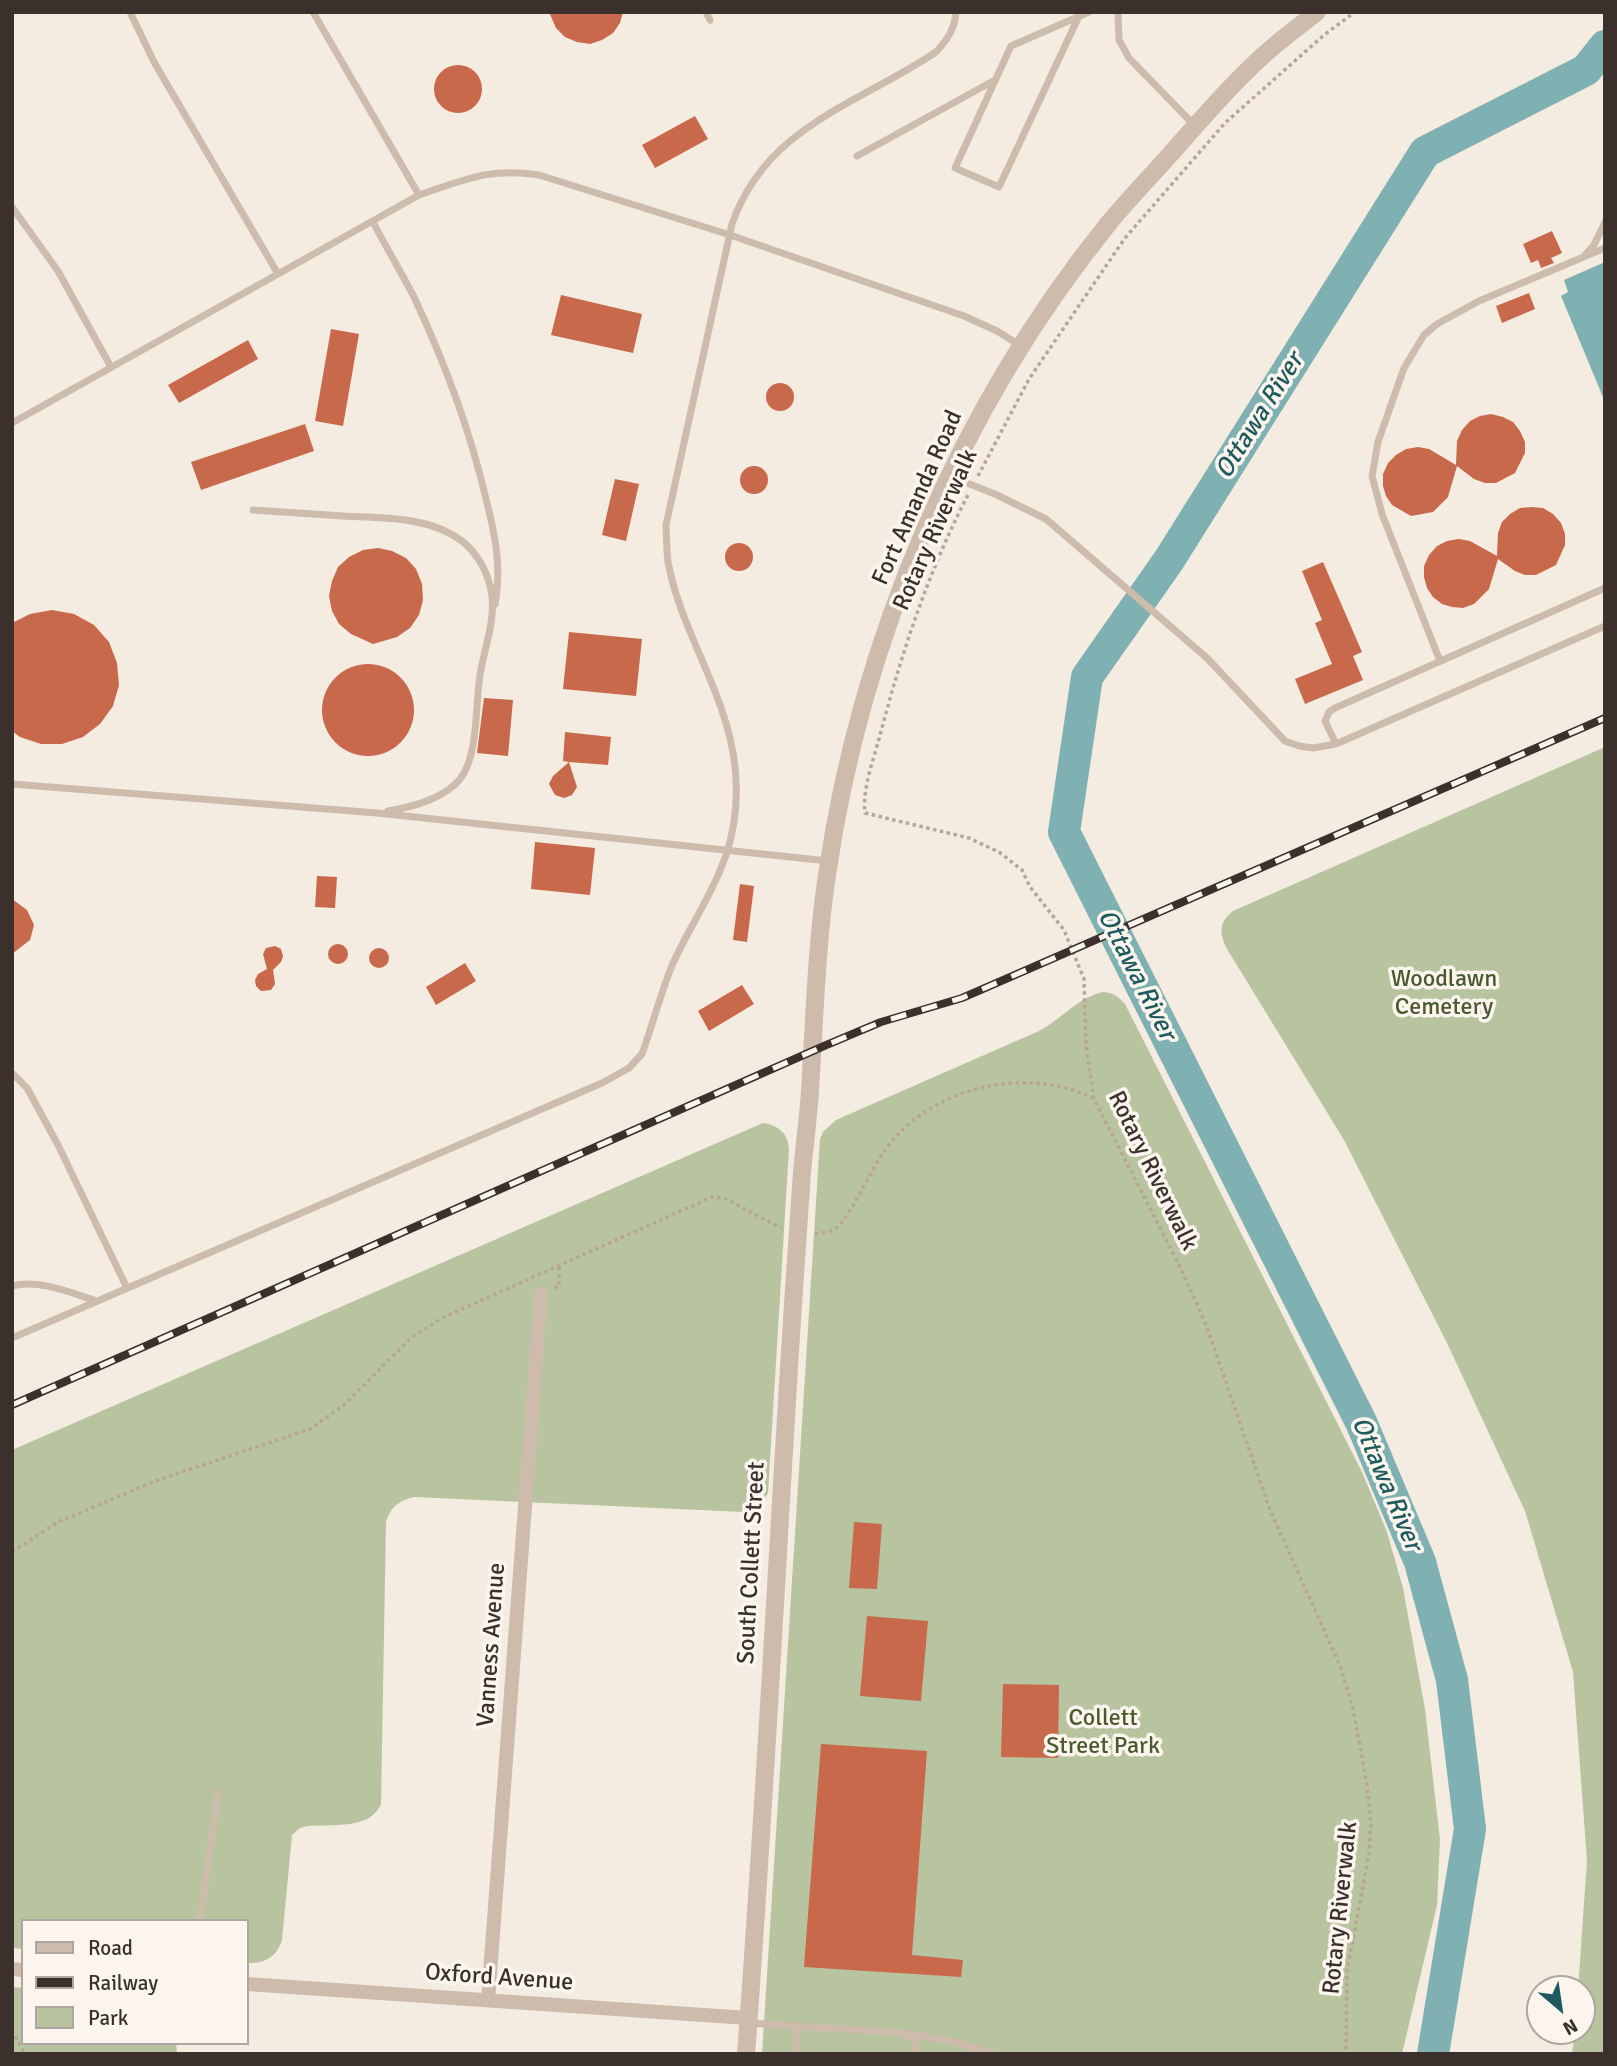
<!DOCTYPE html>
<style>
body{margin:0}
#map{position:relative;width:1617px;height:2066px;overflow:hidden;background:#f4ebe1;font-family:Signika,sans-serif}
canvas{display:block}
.frame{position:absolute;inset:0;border:14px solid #3b302b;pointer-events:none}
.legend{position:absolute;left:21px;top:1919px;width:228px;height:126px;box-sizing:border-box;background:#fbf5ee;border:2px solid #aea6a0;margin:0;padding:9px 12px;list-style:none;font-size:21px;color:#3b302b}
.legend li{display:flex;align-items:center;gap:14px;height:35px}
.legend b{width:35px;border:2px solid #aea6a0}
.north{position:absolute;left:1526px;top:1975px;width:70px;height:70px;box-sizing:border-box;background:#fbf5ee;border:2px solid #aea6a0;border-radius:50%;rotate:151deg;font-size:19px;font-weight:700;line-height:28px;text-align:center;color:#3b302b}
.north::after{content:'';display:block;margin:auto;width:24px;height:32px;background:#1f5a5e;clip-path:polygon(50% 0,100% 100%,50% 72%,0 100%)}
</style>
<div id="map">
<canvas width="1617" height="2066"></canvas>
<div class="frame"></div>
<ul class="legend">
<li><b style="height:9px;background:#cdbbac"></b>Road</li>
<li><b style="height:9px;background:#3b302b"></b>Railway</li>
<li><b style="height:19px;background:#b8c4a0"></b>Park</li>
</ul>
<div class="north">N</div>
</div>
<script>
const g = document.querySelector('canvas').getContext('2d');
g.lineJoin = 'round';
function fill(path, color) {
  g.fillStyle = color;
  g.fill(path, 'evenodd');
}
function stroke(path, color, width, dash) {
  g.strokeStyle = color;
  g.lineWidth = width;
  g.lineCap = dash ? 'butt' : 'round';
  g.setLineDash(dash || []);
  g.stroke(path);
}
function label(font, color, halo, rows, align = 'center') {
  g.font = font + ' Signika,sans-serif';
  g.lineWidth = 7;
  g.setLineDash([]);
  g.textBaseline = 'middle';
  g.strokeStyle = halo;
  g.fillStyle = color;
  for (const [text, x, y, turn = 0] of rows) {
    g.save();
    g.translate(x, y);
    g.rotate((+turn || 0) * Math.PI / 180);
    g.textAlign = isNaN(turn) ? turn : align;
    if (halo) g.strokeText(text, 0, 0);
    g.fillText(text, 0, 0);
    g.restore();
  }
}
fill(new Path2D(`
 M 1605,747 L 1605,2054 L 1572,2054 L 1575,2031 L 1582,2031 L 1582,1989 L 1578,1989 L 1587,1861 L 1573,1672 L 1525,1511 L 1447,1343 L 1344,1140 L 1227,949 C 1219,933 1219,922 1233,911 Z
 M 1102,992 C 1112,992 1118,996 1125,1004 L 1362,1472 L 1387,1532 L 1403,1588 L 1425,1709 L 1440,1840 L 1437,1905 L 1402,2054 L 762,2054 L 820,1139 L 823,1132 L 836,1120 L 1039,1031 C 1062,1019 1076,999 1102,992 Z
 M 763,1123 C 778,1125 788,1133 789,1149 L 768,1493 C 763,1504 755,1509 744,1512 L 414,1497 C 399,1501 391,1506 386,1522 L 381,1804 C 370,1830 333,1824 308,1826 L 300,1828 L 292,1835 L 282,1940 C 277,1957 264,1964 247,1963 L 247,1921 L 23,1921 L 23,1949 L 12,1948 L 12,1450 Z
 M 12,1987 L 23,1988 L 23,2043 L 176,2043 L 177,2054 L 12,2054 Z`), '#b8c4a0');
fill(new Path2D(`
 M 1605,262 L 1605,402 L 1561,296 L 1568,292 L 1564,280 Z`), '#7fb0b2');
stroke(new Path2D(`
 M 1433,2054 L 1470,1829 L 1452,1680 L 1420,1562 L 1361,1422 L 1064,832 L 1087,677 L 1169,560 L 1425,152 L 1586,70 L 1605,46`), '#7fb0b2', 32);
fill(new Path2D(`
 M 549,12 L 623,12 L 620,23 L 613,33 L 602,40 L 590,44 L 577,42 L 565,37 L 556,28 Z
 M434 89a24 24 0 1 1 48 0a24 24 0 1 1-48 0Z
 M 695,116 L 708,139 L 655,168 L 642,145 Z
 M 1552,231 L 1562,253 L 1551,258 L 1554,263 L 1541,268 L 1538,260 L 1531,263 L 1523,244 Z
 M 1529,293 L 1535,309 L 1502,323 L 1496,306 Z
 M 561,295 L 642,314 L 633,353 L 551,335 Z
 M 331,329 L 359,334 L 343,426 L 315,421 Z
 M 248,340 L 258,359 L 179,403 L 168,385 Z
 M766 397a14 14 0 1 1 28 0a14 14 0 1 1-28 0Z
 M 1491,414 L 1503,417 L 1513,422 L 1520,431 L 1525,442 L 1525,453 L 1515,473 L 1496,483 L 1485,483 L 1474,479 L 1457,466 L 1448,497 L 1433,512 L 1411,516 L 1392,505 L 1386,496 L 1383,486 L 1383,474 L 1388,463 L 1396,455 L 1406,449 L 1418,447 L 1429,449 L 1456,465 L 1457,441 L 1462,430 L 1470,421 L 1480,416 Z
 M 305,424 L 314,451 L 201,490 L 191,462 Z
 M740 480a14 14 0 1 1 28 0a14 14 0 1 1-28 0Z
 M 615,479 L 639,484 L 626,541 L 602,535 Z
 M 1532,507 L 1543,508 L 1553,514 L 1561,523 L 1565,534 L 1565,545 L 1556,565 L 1536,575 L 1525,575 L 1515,571 L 1498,559 L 1489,589 L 1474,604 L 1463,608 L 1452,607 L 1442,604 L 1433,597 L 1427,588 L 1424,577 L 1424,566 L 1429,555 L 1437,546 L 1447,541 L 1459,539 L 1470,541 L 1497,556 L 1498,533 L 1502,522 L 1510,514 L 1520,508 Z
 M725 557a14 14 0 1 1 28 0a14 14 0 1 1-28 0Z
 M 378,548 L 392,551 L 406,558 L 416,569 L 422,584 L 423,600 L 419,615 L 410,628 L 397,637 L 373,644 L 351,634 L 339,624 L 332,611 L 329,596 L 332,581 L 338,567 L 349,557 L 363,550 Z
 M 1323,562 L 1362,652 L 1353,656 L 1363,680 L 1305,704 L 1295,679 L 1332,664 L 1315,623 L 1322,620 L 1302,571 Z
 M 52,610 L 74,614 L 94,625 L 109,642 L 117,663 L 119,685 L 113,706 L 100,724 L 83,737 L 62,744 L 41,744 L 20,737 L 12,731 L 12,623 L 30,614 Z
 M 569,632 L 642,639 L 636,696 L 563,689 Z
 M322 710a46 46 0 1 1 92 0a46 46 0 1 1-92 0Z
 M 484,698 L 513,700 L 508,756 L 477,753 Z
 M 565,732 L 611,737 L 608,765 L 569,762 L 577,787 L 572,795 L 564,798 L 555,795 L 549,784 L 553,776 L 569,762 L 563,761 Z
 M 535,842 L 595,848 L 590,895 L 531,889 Z
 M 317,876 L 337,877 L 335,908 L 315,907 Z
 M 740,884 L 754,886 L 747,942 L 733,940 Z
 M 12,899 L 27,910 L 34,925 L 30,940 L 12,954 Z
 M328 954a10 10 0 1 1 20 0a10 10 0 1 1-20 0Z
 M 275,946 L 281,949 L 283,956 L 281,962 L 273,970 L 275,984 L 271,990 L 261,991 L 256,986 L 255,980 L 258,974 L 267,969 L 263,954 L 266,948 Z
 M369 958a10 10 0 1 1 20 0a10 10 0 1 1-20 0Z
 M 465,963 L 476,981 L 436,1005 L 426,987 Z
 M 742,985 L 754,1004 L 709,1031 L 698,1011 Z
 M 854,1522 L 882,1524 L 877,1589 L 849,1588 Z
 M 867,1616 L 928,1621 L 921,1701 L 860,1696 Z
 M 1003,1684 L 1059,1685 L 1058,1758 L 1001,1757 Z
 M 821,1744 L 927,1751 L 912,1955 L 963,1960 L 961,1977 L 804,1967 Z`), '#c8694b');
stroke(new Path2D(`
 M 978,476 L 1029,379 L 1125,238 L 1225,123 L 1324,35 L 1355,12
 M 968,495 C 928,572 902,652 880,735 C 874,759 862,788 865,813 L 969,838 L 999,852 L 1022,870 L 1030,887 L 1064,930 L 1084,979 L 1086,1045 L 1094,1099 L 1182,1271 L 1207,1327 L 1270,1510 L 1341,1668 L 1353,1709 L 1367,1785 L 1371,1823 L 1369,1854 L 1347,1971 L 1346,2054
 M 815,1234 C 822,1233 830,1232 836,1228 C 851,1216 871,1169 885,1150 C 930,1087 1024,1065 1093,1098
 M 554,1288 L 559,1286 L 559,1266
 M 12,1552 L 58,1522 L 155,1481 L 310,1429 L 344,1405 L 411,1338 L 442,1318 L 712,1197 L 724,1198 L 781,1228
 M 12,2030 L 25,2054`), '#b9a596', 3.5, [3.5, 3.5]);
stroke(new Path2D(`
 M 130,12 L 154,62 L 278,274
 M 313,12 L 419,195
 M 706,12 L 710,20
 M 1118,12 L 1119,40 L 1129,58 L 1195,126
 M 1079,16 L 999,187 L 955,168 L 1011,46 L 1089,12
 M 857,156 L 995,80
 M 12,207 L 58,271 L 111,367
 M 373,222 C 386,247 401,272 414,297 C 444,361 470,430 486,499 C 495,534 502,568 495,604
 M 1585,255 L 1594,245 L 1605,222
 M 12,423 L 419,195 C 464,180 490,167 539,175 L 730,235 L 964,316 L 997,331 L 1021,346
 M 950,476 L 997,495 L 1046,519 L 1207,658 L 1285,741 L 1299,746 L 1313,748 L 1336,744 L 1325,721 L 1329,712 L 1335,708 L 1605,588
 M 253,510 C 283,512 313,514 343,516 C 382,518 429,516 462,541 C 479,555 489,575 492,596 C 495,623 484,649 480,675 C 475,704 479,755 460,779 C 444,799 412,807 388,811
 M 1440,661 L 1382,514 L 1372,476 L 1378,442 L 1404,368 L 1424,335 L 1437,324 L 1479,301 L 1605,248
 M 1336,744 L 1605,626
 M 12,784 L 377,813 L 828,861
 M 12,1073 L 27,1088 L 58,1145 L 127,1288
 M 12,1286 C 40,1279 71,1293 97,1301
 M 12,1338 L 602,1083 L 629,1068 L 642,1054 C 652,1026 660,996 671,968 C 685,935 705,906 719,873 C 738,831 741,783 730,738 C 716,679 681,626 669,567 C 666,554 667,539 666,525 L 732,224 C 766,126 857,105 936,52 C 947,40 955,29 956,12
 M 200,1921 L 218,1792
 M 749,2023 L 903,2033 L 954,2042 L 996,2054
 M 906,2035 L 915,2041 L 917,2054
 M 796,2054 L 797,2026`), '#cdbbac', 7);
stroke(new Path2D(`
 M 12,1969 L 23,1970
 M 247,1984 L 748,2018
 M 488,2000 L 541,1293`), '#cdbbac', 14);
stroke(new Path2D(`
 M 746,2054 C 765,1804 777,1554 793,1304 C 796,1260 799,1216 802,1172 C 805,1139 810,1106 811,1073 C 815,1007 817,941 827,875 C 861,640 959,409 1108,224 C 1127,201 1147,180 1167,158 C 1201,120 1235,79 1274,46 C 1288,34 1303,23 1317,12`), '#cdbbac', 18);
const rail = new Path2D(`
 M 12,1405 L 824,1046 L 881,1022 L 962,998 L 1605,718`);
stroke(rail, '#3b302b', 8);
stroke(rail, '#fbf5ee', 5, [16]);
label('24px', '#3b302b', '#fbf5ee', [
 ["Fort Amanda Road",918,498,-66],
 ["Rotary Riverwalk",936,530,-66],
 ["Rotary Riverwalk",1152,1171,64],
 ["South Collett Street",752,1563,-87],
 ["Vanness Avenue",492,1645,-86],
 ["Rotary Riverwalk",1341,1908,-84],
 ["Oxford Avenue",499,1978,4]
]);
label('24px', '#4a5a2e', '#fbf5ee', [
 ["Woodlawn",1444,980],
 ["Cemetery",1444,1008],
 ["Collett",1103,1719],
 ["Street Park",1103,1747]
]);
label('italic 26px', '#1f5a5e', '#fbf5ee', [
 ["Ottawa River",1260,416,-58],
 ["Ottawa River",1136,975,63],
 ["Ottawa River",1386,1484,67]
]);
</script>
